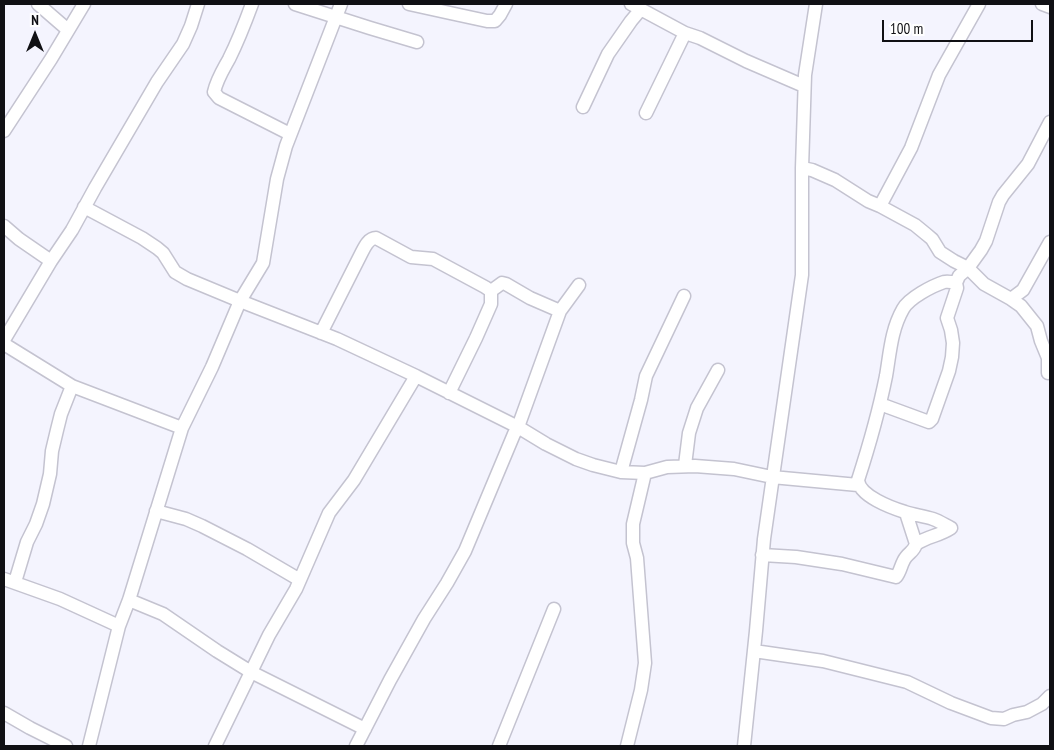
<!DOCTYPE html>
<style>
body{margin:0}
#map{position:relative;width:1054px;height:750px;overflow:hidden;background:#f4f4fe;font-family:"PT Sans Narrow",sans-serif}
canvas{display:block}
.frame{position:absolute;inset:0;border:5px solid #101014;pointer-events:none}
.north{position:absolute;left:10px;top:10px;width:50px;height:50px;-webkit-text-stroke:4px #fff;paint-order:stroke;rotate:0deg;font-size:14px;font-weight:700;line-height:20px;text-align:center;color:#101014}
.north::after{content:'';display:block;margin:auto;width:18px;height:22px;background:#101014;clip-path:polygon(50% 0,100% 100%,50% 72%,0 100%)}
.scale{position:absolute;left:882px;top:20px;width:151px;height:22px;box-sizing:border-box;border:2px solid #101014;border-top:0;padding-left:6px;font-size:15px;line-height:18px;white-space:nowrap;color:#101014;-webkit-text-stroke:4px #fff;paint-order:stroke}
</style>
<div id="map">
<canvas width="1054" height="750"></canvas>
<div class="frame"></div>
<div class="north">N</div>
<div class="scale">100 m</div>
</div>
<script>
const g = document.querySelector('canvas').getContext('2d');
g.lineJoin = 'round';
function stroke(path, color, width, dash) {
  g.strokeStyle = color;
  g.lineWidth = width;
  g.lineCap = dash ? 'butt' : 'round';
  g.setLineDash(dash || []);
  g.stroke(path);
}
const minor = new Path2D(`
 M 38,4 L 68,30
 M 252,4 C 245,23 238,41 229,59 C 223,70 217,79 214,92 L 219,98 L 290,134
 M 295,4 L 370,28 L 417,42
 M 409,4 L 450,13 L 487,21 L 495,21 L 500,15 L 506,4
 M 631,4 L 685,33 L 700,38 L 746,61 L 804,86
 M 1042,4 L 1050,7
 M 583,107 L 608,54 L 631,21 L 641,9
 M 646,113 L 685,33
 M 4,131 L 51,59 L 84,4
 M 802,168 L 812,170 L 835,180 L 868,201 L 880,206 L 915,225 L 926,234 L 932,239 L 940,252 L 954,261 L 968,268 L 984,284 L 1011,299 L 1023,290 L 1050,242
 M 880,206 L 911,148 L 939,75 L 979,4
 M 84,207 L 142,238 L 157,248 L 163,253 L 175,272 L 187,279 L 240,301 L 337,339 L 416,376 L 518,427 L 546,444 L 576,459 L 593,465 L 621,472 L 645,473 L 667,467 L 695,466 L 734,469 L 772,477 L 858,485
 M 4,226 L 19,239 L 51,261
 M 491,291 L 502,283 L 506,284 L 530,298 L 560,311
 M 1011,299 L 1021,306 L 1037,326 L 1041,341 L 1048,358 L 1048,373
 M 321,333 L 362,252 C 365,246 369,238 376,238 L 411,257 L 433,259 L 485,287 L 491,291 L 491,304 L 476,338 L 449,393
 M 4,340 L 51,261 L 72,230 L 95,188 L 157,82 L 183,44 L 191,26 L 198,4
 M 4,344 L 72,386 L 182,428
 M 880,404 L 929,422 L 932,419 L 949,371 L 952,357 L 953,343 L 951,330 L 947,318 L 957,288 L 956,283
 M 685,465 L 689,433 L 697,408 L 718,370
 M 621,472 L 641,400 L 646,376 L 684,296
 M 156,511 L 186,519 L 202,526 L 247,549 L 300,580
 M 916,544 C 928,536 939,536 951,528 C 945,525 939,521 933,519 C 924,516 914,515 905,512 C 892,508 859,496 858,480 C 869,446 879,411 886,376 C 890,353 891,330 903,309 C 909,298 932,286 944,282 C 948,281 952,282 956,283 L 959,276 L 968,268 L 981,250 L 986,241 L 999,202 L 1003,195 L 1028,164 L 1050,122
 M 762,555 L 796,557 L 842,564 L 896,577 C 901,571 901,563 906,557 C 910,552 914,551 916,544 L 906,513
 M 4,579 L 60,599 L 119,626
 M 15,582 L 27,542 L 36,524 L 43,504 L 50,474 L 52,451 L 57,430 L 61,414 L 72,386
 M 129,600 L 163,614 L 217,651 L 251,672 L 365,729
 M 754,651 L 823,661 L 907,682 L 951,703 L 991,718 L 1004,719 L 1013,715 L 1027,712 L 1042,704 L 1050,696
 M 4,713 L 30,728 L 66,746
 M 89,746 L 119,626 L 129,600 L 182,428 L 212,367 L 240,301 L 263,263 L 277,179 L 286,146 L 341,4
 M 215,746 L 269,635 L 296,589 L 329,513 L 354,480 L 416,376
 M 356,746 L 390,680 L 424,619 L 447,583 L 465,551 L 514,434 L 518,427 L 560,311 L 579,285
 M 499,746 L 554,609
 M 627,746 L 641,690 L 645,663 L 637,558 L 633,543 L 633,524 L 645,473
 M 744,746 L 756,631 L 764,539 L 802,275 L 802,168 L 805,75 L 816,4`);
stroke(minor, '#c4c3d0', 15);
stroke(minor, '#fff', 12);
</script>
